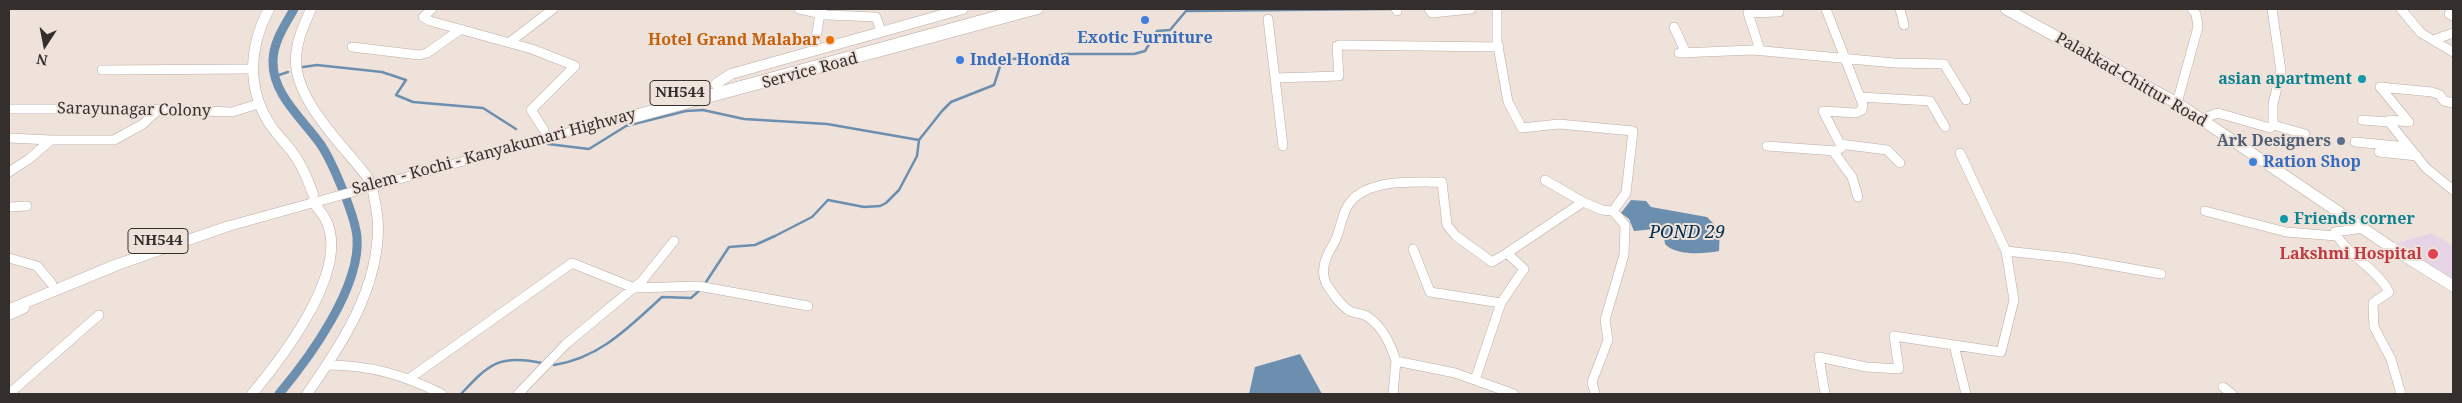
<!DOCTYPE html>
<style>
body{margin:0}
#map{position:relative;width:2462px;height:403px;overflow:hidden;background:#efe2da;font-family:"Noto Serif",serif}
canvas{display:block}
.frame{position:absolute;inset:0;border:10px solid #342f2c;pointer-events:none}
.north{position:absolute;left:20px;top:20px;width:50px;height:50px;-webkit-text-stroke:4px #efe2da;paint-order:stroke;rotate:191deg;font-size:14px;font-weight:700;line-height:20px;text-align:center;color:#342f2c}
.north::after{content:'';display:block;margin:auto;width:18px;height:22px;background:#342f2c;clip-path:polygon(50% 0,100% 100%,50% 72%,0 100%)}
</style>
<div id="map">
<canvas width="2462" height="403"></canvas>
<div class="frame"></div>
<div class="north">N</div>
</div>
<script>
const g = document.querySelector('canvas').getContext('2d');
g.lineJoin = 'round';
function fill(path, color) {
  g.fillStyle = color;
  g.fill(path, 'evenodd');
}
function stroke(path, color, width, dash) {
  g.strokeStyle = color;
  g.lineWidth = width;
  g.lineCap = dash ? 'butt' : 'round';
  g.setLineDash(dash || []);
  g.stroke(path);
}
function label(font, color, halo, rows, align = 'center') {
  g.font = font + ' "Noto Serif",serif';
  g.lineWidth = 4;
  g.setLineDash([]);
  g.textBaseline = 'middle';
  g.strokeStyle = halo;
  g.fillStyle = color;
  for (const [text, x, y, turn = 0] of rows) {
    g.save();
    g.translate(x, y);
    g.rotate((+turn || 0) * Math.PI / 180);
    g.textAlign = isNaN(turn) ? turn : align;
    if (halo) g.strokeText(text, 0, 0);
    g.fillText(text, 0, 0);
    g.restore();
  }
}
fill(new Path2D(`
 M 2432,233 L 2453,246 L 2453,279 L 2397,243 Z`), '#e6d4e6');
fill(new Path2D(`
 M 1631,200 L 1646,201 L 1651,207 L 1707,217 L 1720,230 L 1719,251 C 1704,254 1676,256 1665,244 L 1664,237 L 1655,229 L 1634,231 L 1629,219 L 1621,213 Z
 M 1300,354 L 1322,394 L 1249,394 L 1255,367 Z`), '#6c8fb0');
stroke(new Path2D(`
 M 303,67 L 317,65 L 382,72 L 406,80 L 396,95 L 413,102 L 483,108 L 516,129
 M 276,76 L 288,72
 M 548,144 L 589,149 L 626,126 L 686,111 L 703,110 L 744,119 L 827,124 L 919,140
 M 706,282 L 729,247 L 755,245 L 775,236 L 812,217 L 828,200 L 864,207 L 880,206 L 886,203 L 899,190 L 917,156 L 919,140 L 942,111 L 951,102 L 994,85 L 1002,60 L 1066,54 L 1134,54 L 1145,51 L 1157,31 L 1170,30 L 1186,11 L 1392,9
 M 554,365 C 600,358 629,327 662,297 L 691,298 L 701,289
 M 461,394 C 489,364 499,354 542,363`), '#6c8fb0', 2.5);
stroke(new Path2D(`
 M 279,394 C 310,357 361,287 357,237 C 355,216 333,163 321,145 C 304,120 272,95 273,61 C 273,42 285,25 294,9`), '#6c8fb0', 9);
const minor = new Path2D(`
 M 432,9 L 423,17 L 430,21 L 532,49 L 575,66 L 531,110 L 544,130
 M 799,9 L 827,15 L 876,17 L 881,31
 M 1396,9 L 1397,11
 M 1429,9 L 1432,13 L 1471,9
 M 1497,9 L 1497,41 L 1508,102 L 1522,128 L 1559,124 L 1633,131 L 1626,193 L 1613,211 L 1625,225 L 1624,255 L 1605,320 L 1608,340 L 1592,382 L 1595,394
 M 1900,9 L 1904,25
 M 2401,9 L 2421,33 L 2453,52
 M 2449,14 L 2453,16
 M 1268,19 L 1283,146
 M 1674,27 L 1686,53
 M 2433,40 L 2453,33
 M 510,42 L 553,9
 M 352,47 L 419,55 L 427,53 L 461,29
 M 814,50 L 820,14
 M 1760,50 L 1748,13 L 1779,12
 M 1679,53 L 1753,50 L 1894,63 L 1944,64 L 1966,100
 M 102,70 L 252,69
 M 1275,78 L 1339,76 L 1337,46 L 1340,45 L 1499,47
 M 2380,87 L 2409,122 L 2390,120 L 2389,122 L 2426,168 L 2453,190
 M 2380,87 L 2432,92 L 2440,95 L 2444,101 L 2453,103
 M 1860,97 L 1930,101 L 1945,127
 M 2177,103 L 2198,27 L 2196,14 L 2192,9
 M 9,109 L 142,109 L 232,112 L 258,104
 M 2201,119 L 2218,113 L 2270,128 L 2273,125 L 2273,104 L 2281,71 L 2272,9
 M 2362,120 L 2389,122
 M 2273,125 L 2305,134
 M 9,138 L 51,140 L 29,159 L 9,172
 M 51,140 L 114,140 L 143,124 L 159,109
 M 2355,142 L 2408,147
 M 1840,144 L 1887,150 L 1900,163
 M 1767,146 L 1836,151 L 1841,148 L 1840,144 L 1823,111 L 1856,113 L 1862,110 L 1863,105 L 1826,9
 M 1833,151 L 1852,177 L 1858,197
 M 2379,152 L 2417,156
 M 1960,153 L 2006,251 L 2014,300 L 2001,352 L 1954,345 L 1966,394
 M 1545,180 L 1583,202
 M 9,207 L 27,206
 M 2205,211 L 2286,232 L 2336,236
 M 2364,228 L 2335,232 C 2348,257 2376,267 2389,292 L 2373,303 L 2374,327 L 2391,359 L 2401,394
 M 1413,249 L 1430,292 L 1501,303
 M 2006,251 L 2070,258 L 2161,274
 M 1507,253 L 1492,262 L 1456,236 L 1447,225 L 1442,182 C 1413,183 1364,177 1347,207 C 1341,218 1340,232 1334,243 C 1326,256 1319,271 1327,285 C 1333,294 1341,306 1350,311 C 1356,314 1362,313 1368,317 C 1383,327 1391,345 1396,361 L 1455,373 L 1514,394
 M 9,258 L 37,266 L 52,284
 M 327,365 C 370,365 404,375 442,394
 M 410,378 L 572,263 L 634,288 L 698,286 L 808,306
 M 1475,380 L 1501,303 L 1524,269 L 1507,253 L 1583,202 L 1602,210 L 1613,211
 M 2223,387 L 2232,394
 M 10,393 L 99,315
 M 518,394 L 566,344 L 642,281 L 674,241
 M 1393,394 L 1396,361
 M 1825,394 L 1819,357 L 1866,367 L 1899,369 L 1894,336 L 1954,345`);
const tertiary = new Path2D(`
 M 269,9 C 249,46 246,89 271,126 C 277,135 286,143 293,153 C 302,165 308,180 313,194
 M 311,9 C 304,25 297,39 296,57 C 293,99 344,146 368,178
 M 716,84 L 731,74 L 963,9
 M 629,119 L 1038,9
 M 9,315 L 24,308
 M 252,394 C 282,358 341,281 330,232 C 328,220 320,211 313,202
 M 307,394 C 342,344 378,290 378,227 C 378,213 374,199 372,185`);
const secondary = new Path2D(`
 M 2006,9 L 2177,103 L 2392,248 L 2453,286`);
const trunk = new Path2D(`
 M 1003,9 L 1021,9 L 1019,11 L 232,230 L 121,269 L 9,315 L 9,304 L 111,261 L 222,223 Z`);
stroke(minor, '#b9aca4', 10);
stroke(tertiary, '#b9aca4', 11);
stroke(secondary, '#b9aca4', 12);
stroke(trunk, '#b9aca4', 1);
stroke(minor, '#fff', 9);
stroke(tertiary, '#fff', 10);
stroke(secondary, '#fff', 11);
fill(trunk, '#fff');
for (const [x, y, r, color] of [
 [1145,20,5,"#3f7fe0"],
 [830,40,5,"#e8710a"],
 [960,60,5,"#3f7fe0"],
 [2362,79,5,"#0f9aa8"],
 [2341,141,5,"#5c6f8a"],
 [2253,162,5,"#3f7fe0"],
 [2284,219,5,"#0f9aa8"],
 [2433,254,6,"#e0444e"]
]) {
  const dot = new Path2D();
  dot.arc(x, y, r, 0, 2 * Math.PI);
  g.fillStyle = color;
  g.fill(dot);
  stroke(dot, '#efe2da', 2);
}
for (const [x, y, w] of [
 [680,93,60],
 [158,241,60]
]) {
  const box = new Path2D();
  box.roundRect(x - w / 2, y - 12.5, w, 25, 4);
  g.fillStyle = '#efe2da';
  g.fill(box);
  stroke(box, '#342f2c', 1);
}
label('bold 15px', '#342f2c', null, [
 ["NH544",680,93],
 ["NH544",158,241]
]);
label('bold 16px', '#366cbe', '#efe2da', [
 ["Exotic Furniture",1145,38,"center"],
 ["Indel Honda",970,60],
 ["Ration Shop",2263,162]
], 'left');
label('bold 16px', '#c56008', '#efe2da', [
 ["Hotel Grand Malabar",820,40]
], 'right');
label('16px', '#342f2c', '#efe2da', [
 ["Service Road",810,71,-15],
 ["Palakkad-Chittur Road",2131,80,30],
 ["Sarayunagar Colony",134,110,1],
 ["Salem - Kochi - Kanyakumari Highway",494,152,-15]
]);
label('bold 16px', '#0d838f', '#efe2da', [
 ["asian apartment",2352,79],
 ["Friends corner",2294,219,"left"]
], 'right');
label('bold 16px', '#4e5e75', '#efe2da', [
 ["Ark Designers",2331,141]
], 'right');
label('bold 16px', '#be3a42', '#efe2da', [
 ["Lakshmi Hospital",2422,254]
], 'right');
label('italic 18px', '#022d4e', '#efe2da', [
 ["POND 29",1687,233]
]);
</script>
